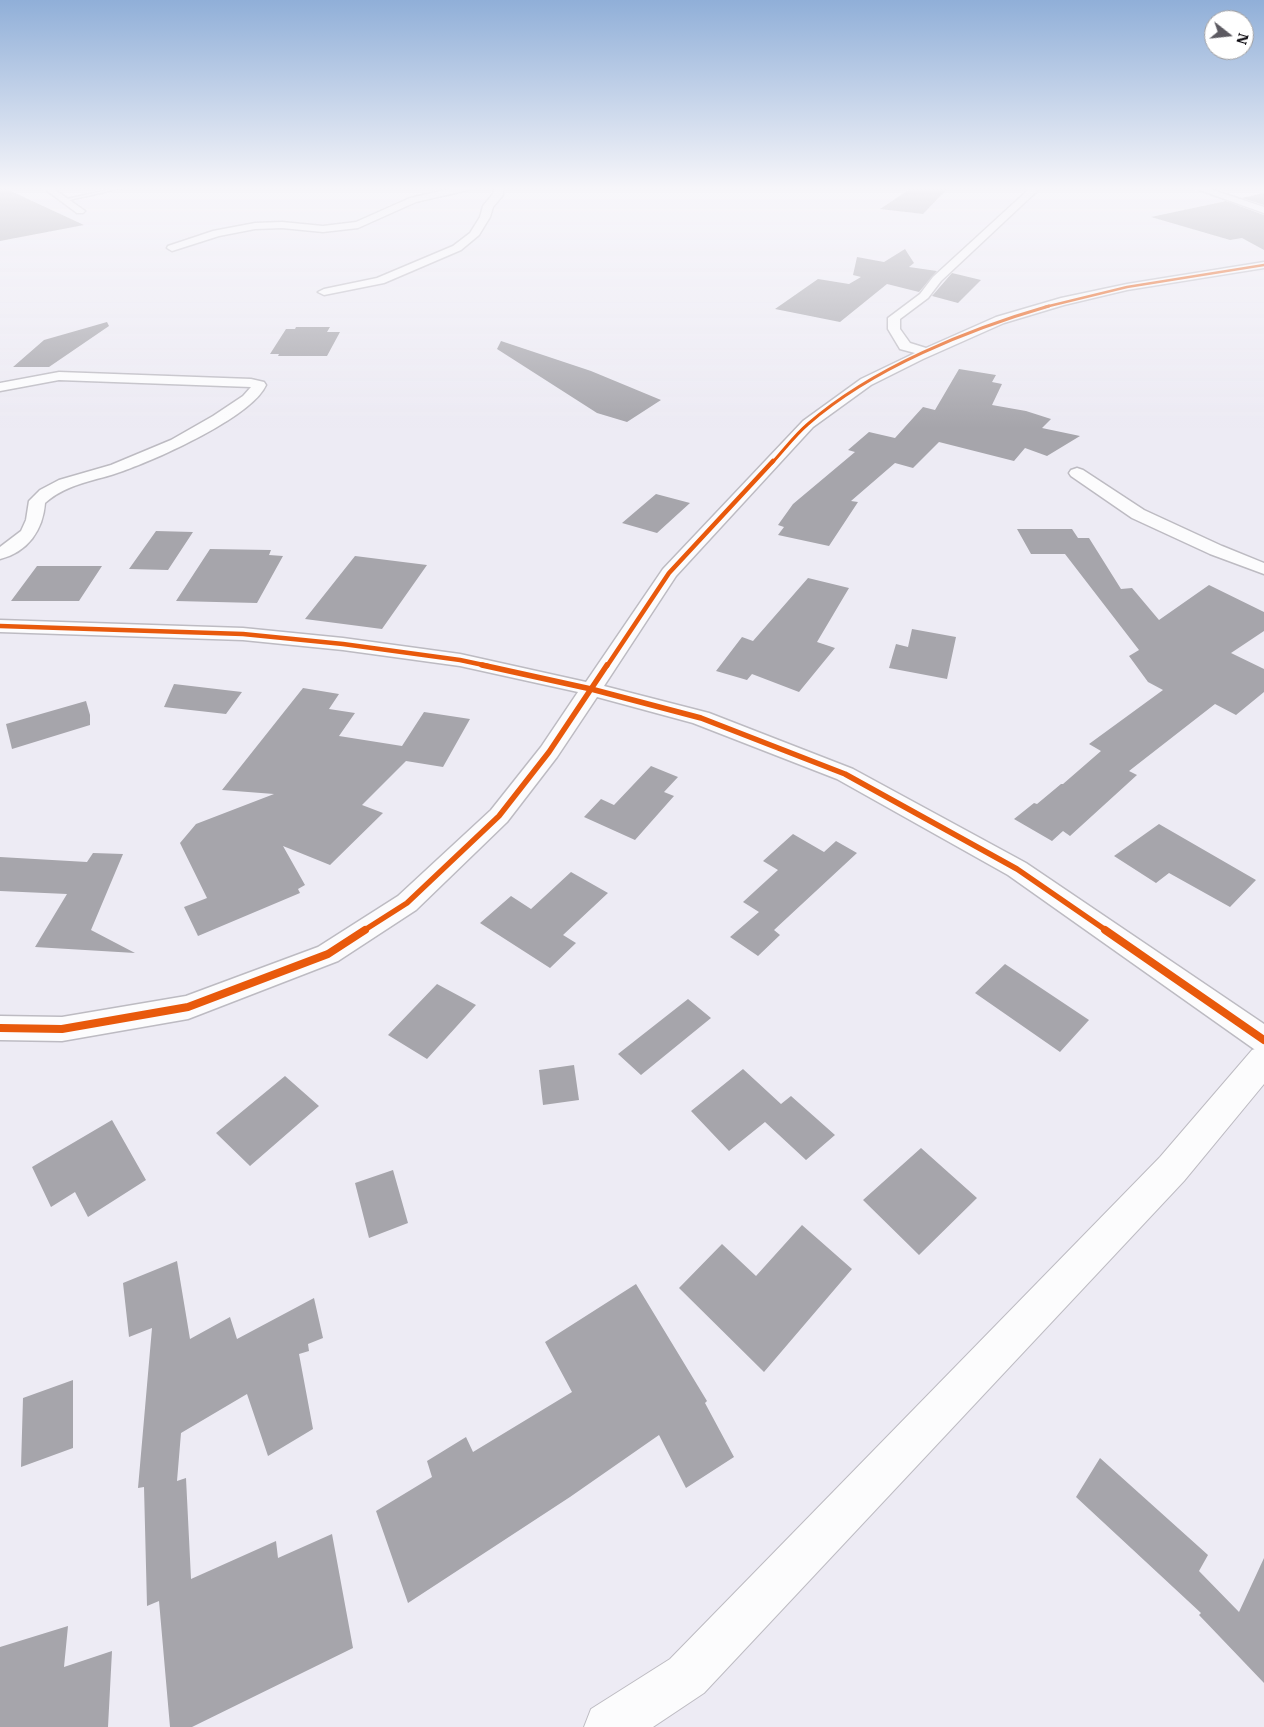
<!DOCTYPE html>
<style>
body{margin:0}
#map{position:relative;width:1264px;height:1727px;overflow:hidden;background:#edebf4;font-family:"IBM Plex Serif",serif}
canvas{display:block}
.north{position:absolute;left:1204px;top:10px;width:50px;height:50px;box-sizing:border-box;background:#fff;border:1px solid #9f9ea0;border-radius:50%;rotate:106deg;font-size:14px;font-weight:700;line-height:20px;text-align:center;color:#0e0c12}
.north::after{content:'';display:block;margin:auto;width:18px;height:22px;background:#5c5a61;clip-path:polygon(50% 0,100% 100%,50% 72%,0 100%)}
</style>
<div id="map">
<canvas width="1264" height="1727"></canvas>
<div class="north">N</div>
</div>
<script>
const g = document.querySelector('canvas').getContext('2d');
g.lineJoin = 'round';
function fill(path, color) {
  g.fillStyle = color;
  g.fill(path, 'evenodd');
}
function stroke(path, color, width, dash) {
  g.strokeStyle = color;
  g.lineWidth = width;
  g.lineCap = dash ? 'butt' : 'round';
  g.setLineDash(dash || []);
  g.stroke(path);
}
fill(new Path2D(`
 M 0,187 L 2,187 L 84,225 L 0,241 Z
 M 913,187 L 949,187 L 923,214 L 880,209 Z
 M 1264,193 L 1264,205 L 1242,198 Z
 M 1226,201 L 1264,215 L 1264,250 L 1242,238 L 1230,240 L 1151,217 Z
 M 905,249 L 914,263 L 909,267 L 937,271 L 919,292 L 887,284 L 840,322 L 775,309 L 818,279 L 849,284 L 861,277 L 853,275 L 857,257 L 884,262 Z
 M 952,273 L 981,280 L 958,303 L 932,296 Z
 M 107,322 L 109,326 L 49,367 L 13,367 L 44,340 Z
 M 296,327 L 330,327 L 327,332 L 340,332 L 327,356 L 278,356 L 279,354 L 270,354 L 286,329 L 295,329 Z
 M 501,341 L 591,371 L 661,400 L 627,422 L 597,413 L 497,349 Z
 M 959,369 L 996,375 L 992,382 L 1002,384 L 992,405 L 1026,411 L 1051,419 L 1042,428 L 1080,436 L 1047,456 L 1025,448 L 1014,461 L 939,442 L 913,468 L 895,463 L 851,501 L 858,502 L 829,546 L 778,535 L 784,527 L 778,525 L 793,504 L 855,452 L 848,450 L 869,432 L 895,438 L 923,407 L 935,410 Z
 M 656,494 L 690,503 L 657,533 L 622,523 Z
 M 1017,529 L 1072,529 L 1078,538 L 1089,538 L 1121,589 L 1132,588 L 1159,620 L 1209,585 L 1264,612 L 1264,631 L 1231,653 L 1264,669 L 1264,692 L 1236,715 L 1215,704 L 1129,771 L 1137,775 L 1070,836 L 1063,831 L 1052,841 L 1014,819 L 1034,803 L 1037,804 L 1061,784 L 1063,784 L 1101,751 L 1089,744 L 1163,690 L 1148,682 L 1129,656 L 1139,650 L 1065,554 L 1031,554 Z
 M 156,531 L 193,532 L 168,570 L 129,569 Z
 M 210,549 L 271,550 L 269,555 L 283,556 L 257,603 L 176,601 Z
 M 355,556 L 427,565 L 382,629 L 305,619 Z
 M 37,566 L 102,566 L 79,601 L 11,601 Z
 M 808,578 L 849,588 L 817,642 L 835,648 L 799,692 L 752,674 L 747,680 L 716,671 L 742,637 L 753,641 Z
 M 912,629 L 956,637 L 947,679 L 889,668 L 896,644 L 908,647 Z
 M 174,684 L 242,692 L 226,714 L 164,707 Z
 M 303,688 L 339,694 L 329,709 L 355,713 L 339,736 L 402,746 L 424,712 L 470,719 L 443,767 L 406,761 L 362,805 L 383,813 L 330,865 L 283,846 L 305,885 L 298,889 L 300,893 L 198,936 L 184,907 L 207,898 L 180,843 L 196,824 L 274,794 L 222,790 Z
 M 86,701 L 90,715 L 90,725 L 12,749 L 6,724 Z
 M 651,766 L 678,777 L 664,792 L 674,796 L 635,840 L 584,817 L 601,799 L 614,805 Z
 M 1159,824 L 1256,880 L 1230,907 L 1169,873 L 1156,883 L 1114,856 Z
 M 793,834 L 824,852 L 836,841 L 857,853 L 774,930 L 780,935 L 758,956 L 730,937 L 759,912 L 743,902 L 778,870 L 763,861 Z
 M 93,853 L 123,854 L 91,930 L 135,953 L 35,947 L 67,894 L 0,891 L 0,857 L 87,862 Z
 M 571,872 L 608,893 L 563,935 L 576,943 L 550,968 L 480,923 L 511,896 L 531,909 Z
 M 1005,964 L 1089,1020 L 1060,1052 L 975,993 Z
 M 437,984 L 476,1005 L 427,1059 L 388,1035 Z
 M 688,999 L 711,1018 L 641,1075 L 618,1054 Z
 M 574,1065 L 579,1100 L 543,1105 L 539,1070 Z
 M 743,1069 L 781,1104 L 791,1096 L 835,1135 L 806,1160 L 765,1122 L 729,1151 L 691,1111 Z
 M 285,1076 L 319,1106 L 250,1166 L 216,1133 Z
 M 112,1120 L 146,1180 L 88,1217 L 75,1192 L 51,1207 L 32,1167 Z
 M 921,1148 L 977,1198 L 919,1255 L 863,1200 Z
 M 393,1170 L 408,1223 L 369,1238 L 355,1183 Z
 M 802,1225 L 852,1269 L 764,1372 L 679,1288 L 722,1244 L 756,1276 Z
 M 177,1261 L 190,1339 L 230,1317 L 237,1339 L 314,1298 L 323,1338 L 308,1344 L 309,1351 L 299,1354 L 313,1429 L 268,1456 L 247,1394 L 181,1433 L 177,1481 L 186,1478 L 191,1579 L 276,1541 L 278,1558 L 332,1534 L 353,1648 L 192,1727 L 170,1727 L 159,1601 L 147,1606 L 144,1487 L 138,1488 L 152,1328 L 129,1337 L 123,1283 Z
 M 636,1284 L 707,1401 L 705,1403 L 734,1457 L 686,1488 L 659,1435 L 570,1497 L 408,1603 L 376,1511 L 432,1477 L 427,1461 L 466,1437 L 473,1452 L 572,1392 L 545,1342 Z
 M 73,1380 L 73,1448 L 21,1467 L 23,1398 Z
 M 1100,1458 L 1208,1555 L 1199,1571 L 1239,1612 L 1264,1558 L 1264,1683 L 1199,1615 L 1201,1613 L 1076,1497 Z
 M 68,1626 L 64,1667 L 112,1651 L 108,1727 L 0,1727 L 0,1647 Z`), '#a6a5ab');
const service = new Path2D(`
 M 120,187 L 126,187 L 65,201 L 63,200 Z`);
const minor = new Path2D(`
 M 42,187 L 51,187 L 85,211 L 83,213 L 77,213 Z
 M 459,187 L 474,187 L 472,189 L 416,202 L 358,228 L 323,232 L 282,228 L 255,229 L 219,236 L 172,251 L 167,248 L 168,246 L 213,231 L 255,223 L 282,222 L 323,226 L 356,222 L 410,198 Z
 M 495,187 L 503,187 L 503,195 L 493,207 L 490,217 L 479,235 L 461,250 L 384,283 L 324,295 L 318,292 L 324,289 L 377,278 L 453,246 L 470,233 L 480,217 L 483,206 L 493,194 Z
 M 1025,187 L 1033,187 L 1037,191 L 941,281 L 928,298 L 900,319 L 900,329 L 910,343 L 926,348 L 996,317 L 1061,298 L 1127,284 L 1264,262 L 1264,268 L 1127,290 L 1064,305 L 1004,323 L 923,359 L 871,385 L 813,427 L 676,576 L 604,686 L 709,713 L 853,769 L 1026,863 L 1264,1024 L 1264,1052 L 1254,1049 L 1008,875 L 837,779 L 693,723 L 597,697 L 557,757 L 507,822 L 416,910 L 338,961 L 188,1019 L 62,1041 L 0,1040 L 0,1016 L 62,1017 L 186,996 L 318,947 L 398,896 L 491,810 L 541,747 L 578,692 L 460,666 L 343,650 L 243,640 L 0,632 L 0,620 L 243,628 L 343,638 L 460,654 L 586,682 L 663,569 L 803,421 L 861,379 L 915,353 L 900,349 L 888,329 L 888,318 L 920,294 L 933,277 L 1027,191 Z
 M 1191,187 L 1204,187 L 1264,207 L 1264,213 Z
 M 59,372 L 251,379 L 264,382 L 266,385 C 252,417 157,459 123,471 C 96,481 67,483 45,503 C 43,530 28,552 0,559 L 0,547 L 21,531 L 26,520 L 29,501 L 40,490 L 59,480 L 111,465 L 171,440 L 213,416 L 243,396 L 251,387 L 59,380 L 0,391 L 0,383 Z
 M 1077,468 L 1083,470 L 1144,510 L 1222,546 L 1264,563 L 1264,574 L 1210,554 L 1132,518 L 1071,476 L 1069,473 L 1071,470 Z`);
const tertiary = new Path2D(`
 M 1264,1046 L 1264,1084 L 1184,1181 L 704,1693 L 653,1727 L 584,1727 L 591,1709 L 670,1659 L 1160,1157 L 1252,1050 Z`);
stroke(service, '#bdbbc2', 3);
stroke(minor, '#bdbbc2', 3);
stroke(tertiary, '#bdbbc2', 2);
fill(service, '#fcfcfd');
fill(minor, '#fcfcfd');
fill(tertiary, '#fcfcfd');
stroke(new Path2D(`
 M 1045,307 L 1127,287 L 1264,265`), '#e8590c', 2.5);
stroke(new Path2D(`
 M 772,463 C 784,450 795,435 808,424 C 872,368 969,329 1049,306`), '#e8590c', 3);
stroke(new Path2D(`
 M 0,626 L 243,634 L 343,644 L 460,660 L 488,666
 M 607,666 L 669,573 L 773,461`), '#e8590c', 4.5);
stroke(new Path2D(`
 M 482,665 L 591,689 L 701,718 L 845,774 L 1017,869 L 1107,931
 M 363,931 L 407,903 L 499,816 L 549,752 L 607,665`), '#e8590c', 5.5);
stroke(new Path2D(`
 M 1105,930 L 1264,1040
 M 0,1028 L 62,1029 L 188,1007 L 328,954 L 365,930`), '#e8590c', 8);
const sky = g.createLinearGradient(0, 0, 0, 428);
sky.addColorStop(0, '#90afd8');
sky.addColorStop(0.44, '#f7f6fa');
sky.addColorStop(1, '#f7f6fa00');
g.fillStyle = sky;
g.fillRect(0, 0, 1264, 428);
</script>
